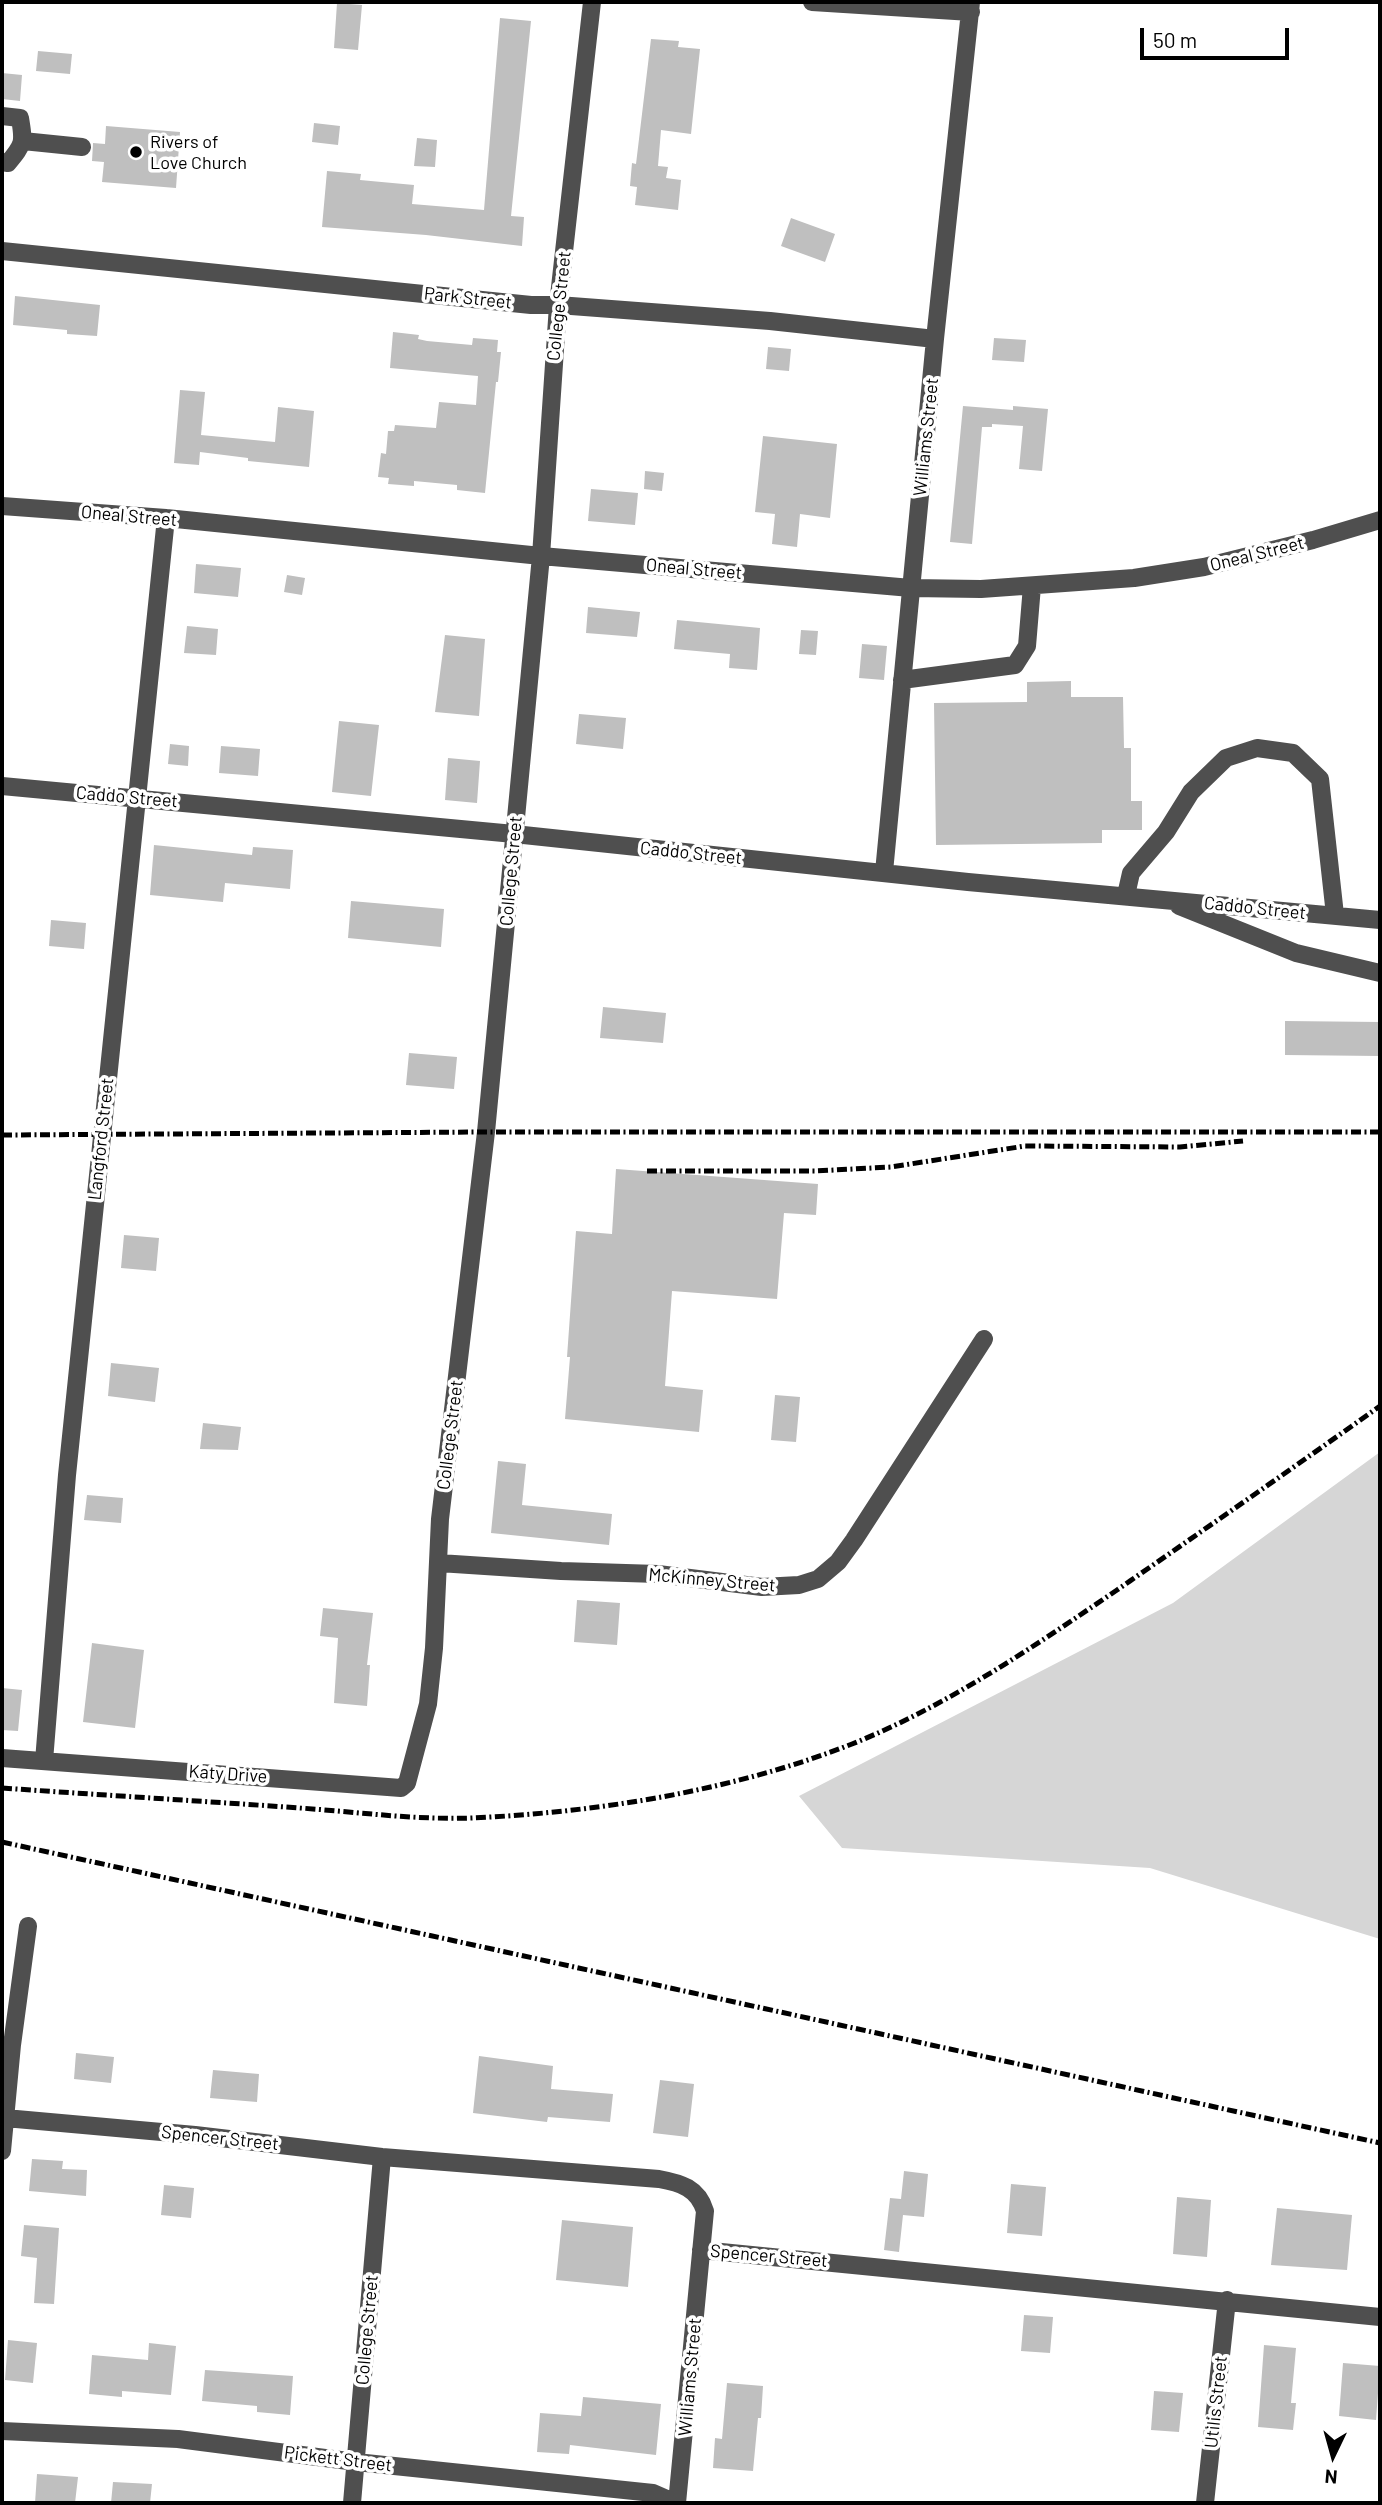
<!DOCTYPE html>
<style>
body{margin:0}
#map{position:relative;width:1382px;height:2505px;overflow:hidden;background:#fff;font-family:Barlow,sans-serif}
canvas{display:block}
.frame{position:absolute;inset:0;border:4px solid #000;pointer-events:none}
.north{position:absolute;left:1298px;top:2421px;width:70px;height:70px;-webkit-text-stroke:5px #fff;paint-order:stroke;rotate:185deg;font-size:19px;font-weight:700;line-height:28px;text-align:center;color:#000}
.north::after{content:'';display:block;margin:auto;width:24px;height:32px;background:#000;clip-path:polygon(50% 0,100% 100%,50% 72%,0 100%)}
.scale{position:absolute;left:1140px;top:28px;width:149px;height:32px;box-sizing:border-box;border:4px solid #000;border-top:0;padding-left:9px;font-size:21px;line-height:24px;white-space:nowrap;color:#000;-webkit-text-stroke:5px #fff;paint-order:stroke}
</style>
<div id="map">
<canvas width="1382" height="2505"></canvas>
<div class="frame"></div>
<div class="north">N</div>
<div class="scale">50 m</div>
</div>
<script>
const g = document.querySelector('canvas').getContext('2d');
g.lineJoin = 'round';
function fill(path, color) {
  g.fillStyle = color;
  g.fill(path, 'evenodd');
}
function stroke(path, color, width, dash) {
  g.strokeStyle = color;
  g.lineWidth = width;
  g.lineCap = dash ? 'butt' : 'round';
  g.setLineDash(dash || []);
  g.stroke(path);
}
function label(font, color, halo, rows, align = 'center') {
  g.font = font + ' Barlow,sans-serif';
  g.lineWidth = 7;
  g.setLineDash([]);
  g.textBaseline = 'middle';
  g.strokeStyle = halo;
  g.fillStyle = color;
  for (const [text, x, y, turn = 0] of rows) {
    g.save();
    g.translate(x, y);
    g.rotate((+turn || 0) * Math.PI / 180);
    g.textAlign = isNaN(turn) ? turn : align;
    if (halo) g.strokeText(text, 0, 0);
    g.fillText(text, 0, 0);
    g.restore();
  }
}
fill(new Path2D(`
 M 1380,1452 L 1380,1939 L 1150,1868 L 842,1848 L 799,1796 L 1173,1603 Z`), '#d6d6d6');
fill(new Path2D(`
 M 337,3 L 362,5 L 358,50 L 334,48 Z
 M 500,18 L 531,21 L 511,216 L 524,217 L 522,246 L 426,235 L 322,227 L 327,171 L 361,174 L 360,180 L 414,185 L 412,204 L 484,210 Z
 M 651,39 L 679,41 L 678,47 L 700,49 L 691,134 L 661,130 L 658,166 L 668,167 L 666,178 L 681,180 L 678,210 L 635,205 L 637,187 L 630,186 L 632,163 L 636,164 Z
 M 38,51 L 72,54 L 70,74 L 36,71 Z
 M 2,73 L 22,75 L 20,101 L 2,99 Z
 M 314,123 L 340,126 L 338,145 L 312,142 Z
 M 106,126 L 180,132 L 176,188 L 102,182 L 104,162 L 92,161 L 93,144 L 93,143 L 105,144 Z
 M 417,138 L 437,140 L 435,167 L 414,166 Z
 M 791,218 L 835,234 L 825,262 L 781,246 Z
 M 15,296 L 100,305 L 97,336 L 67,334 L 67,330 L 13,325 Z
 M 393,332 L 419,335 L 418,339 L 427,341 L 472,345 L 473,338 L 498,340 L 497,352 L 501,352 L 498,382 L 496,382 L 485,493 L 457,490 L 457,485 L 414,481 L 414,486 L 388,484 L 389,478 L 378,477 L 381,453 L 386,454 L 388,431 L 394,431 L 395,425 L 436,428 L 439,402 L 476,405 L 478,376 L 390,368 Z
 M 994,338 L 1026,340 L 1024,362 L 992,360 Z
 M 768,347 L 791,349 L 789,371 L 766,369 Z
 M 180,390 L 205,392 L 201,435 L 275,442 L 278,407 L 314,411 L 309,467 L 248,461 L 248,458 L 200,452 L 199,465 L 174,463 Z
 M 963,406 L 1013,410 L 1013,406 L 1048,409 L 1042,471 L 1019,469 L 1023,426 L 992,424 L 992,427 L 982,427 L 972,544 L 950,542 Z
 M 763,436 L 837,444 L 830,518 L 800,514 L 797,547 L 772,544 L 775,514 L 755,512 Z
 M 645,471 L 664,473 L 662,491 L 644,489 Z
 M 591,489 L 638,493 L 635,525 L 588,521 Z
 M 196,564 L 241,568 L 238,597 L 194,593 Z
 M 287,575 L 305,578 L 302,595 L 284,592 Z
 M 588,607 L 640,612 L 637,637 L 586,633 Z
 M 677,620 L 760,628 L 757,670 L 729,668 L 730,654 L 674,649 Z
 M 187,626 L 218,629 L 216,655 L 184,653 Z
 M 801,630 L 818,631 L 816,655 L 799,654 Z
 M 445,635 L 485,639 L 479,716 L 435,712 Z
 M 862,644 L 887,646 L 884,680 L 859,678 Z
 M 1071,681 L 1071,697 L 1123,697 L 1124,748 L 1131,748 L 1131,801 L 1142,801 L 1142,830 L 1102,830 L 1102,843 L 936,845 L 934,703 L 1027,702 L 1027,682 Z
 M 579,714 L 626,718 L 623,749 L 576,744 Z
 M 339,721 L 379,725 L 371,796 L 332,792 Z
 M 170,744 L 189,746 L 188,766 L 168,764 Z
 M 221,746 L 260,749 L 258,776 L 219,773 Z
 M 448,758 L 480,761 L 477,803 L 445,800 Z
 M 154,845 L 252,855 L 253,847 L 293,850 L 290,889 L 225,883 L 223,902 L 150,895 Z
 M 351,901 L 444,909 L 441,947 L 348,938 Z
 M 51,920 L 86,923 L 84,949 L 49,946 Z
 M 603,1007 L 666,1013 L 663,1043 L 600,1038 Z
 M 1285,1021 L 1380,1022 L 1380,1056 L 1285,1055 Z
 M 409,1053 L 457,1057 L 454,1089 L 406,1085 Z
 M 616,1169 L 818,1184 L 816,1215 L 784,1213 L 777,1299 L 672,1291 L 665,1386 L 703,1390 L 699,1432 L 565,1419 L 570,1357 L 567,1357 L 576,1231 L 612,1234 Z
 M 124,1235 L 159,1238 L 156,1271 L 121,1268 Z
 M 111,1363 L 159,1368 L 155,1402 L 108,1396 Z
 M 775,1395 L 800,1397 L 796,1442 L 771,1440 Z
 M 203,1423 L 241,1427 L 238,1450 L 200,1449 Z
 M 498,1461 L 526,1464 L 522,1505 L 612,1514 L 609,1545 L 491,1533 Z
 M 87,1495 L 123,1498 L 121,1523 L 84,1520 Z
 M 577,1600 L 620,1603 L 617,1645 L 574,1642 Z
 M 323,1608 L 373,1613 L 367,1665 L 370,1665 L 367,1706 L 334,1703 L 338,1638 L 320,1636 Z
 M 92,1643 L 144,1650 L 135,1728 L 83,1722 Z
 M 2,1688 L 22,1690 L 18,1731 L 2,1730 Z
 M 76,2053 L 114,2057 L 111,2083 L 74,2079 Z
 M 479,2056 L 553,2066 L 551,2089 L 613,2094 L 610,2122 L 548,2117 L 547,2122 L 473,2113 Z
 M 213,2070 L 259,2074 L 257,2102 L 210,2098 Z
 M 660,2080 L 694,2084 L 688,2137 L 653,2133 Z
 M 32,2159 L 63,2161 L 62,2169 L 87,2170 L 86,2196 L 29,2191 Z
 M 904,2171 L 928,2174 L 924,2217 L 903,2215 L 899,2252 L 884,2250 L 890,2198 L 901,2199 Z
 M 1011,2184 L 1046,2187 L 1042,2236 L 1007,2233 Z
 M 164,2185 L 194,2188 L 191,2218 L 161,2215 Z
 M 1177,2197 L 1211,2200 L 1207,2257 L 1173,2254 Z
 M 1277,2208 L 1352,2215 L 1347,2270 L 1271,2265 Z
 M 562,2220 L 633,2227 L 628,2287 L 556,2280 Z
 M 24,2225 L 59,2228 L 54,2304 L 34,2303 L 37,2258 L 21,2256 Z
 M 1024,2315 L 1053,2317 L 1050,2353 L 1021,2351 Z
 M 8,2340 L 37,2343 L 33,2383 L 5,2380 Z
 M 149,2343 L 176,2346 L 171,2395 L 122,2391 L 122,2397 L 89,2394 L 92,2355 L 148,2360 Z
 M 1264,2345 L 1296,2348 L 1291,2403 L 1296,2403 L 1293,2430 L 1258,2427 Z
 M 1343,2363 L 1380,2366 L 1376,2420 L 1339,2416 Z
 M 205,2370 L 293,2376 L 290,2415 L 257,2412 L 257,2406 L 202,2401 Z
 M 727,2383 L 763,2386 L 761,2418 L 758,2418 L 753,2471 L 713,2468 L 715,2438 L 722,2439 Z
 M 1154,2391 L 1183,2393 L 1179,2432 L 1151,2430 Z
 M 583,2397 L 661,2404 L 656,2455 L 570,2445 L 569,2454 L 537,2452 L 540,2413 L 581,2416 Z
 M 37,2474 L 78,2477 L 75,2503 L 35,2503 Z
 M 113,2482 L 152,2484 L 150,2503 L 111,2503 Z`), '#bfbfbf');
stroke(new Path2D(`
 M 812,2 L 971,12
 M 2,116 L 20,118 C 24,142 24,144 8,163 L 2,162
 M 23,141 L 82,147
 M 2,251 L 531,305 L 558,305 L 770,321 L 935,339
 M 2,506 L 166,518 L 541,556 L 911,588 L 981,589 L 1134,578 L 1204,567 L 1313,540 L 1380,520
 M 902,680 L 1015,665 L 1027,646 L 1032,586
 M 2,786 L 514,834 L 968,882 L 1380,920
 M 884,872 L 935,339 L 971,2
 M 1126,895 L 1131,873 L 1166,832 L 1191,792 L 1226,758 L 1257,748 L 1293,753 L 1320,779 L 1335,915
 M 1179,906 L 1296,953 L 1380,973
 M 439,1563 L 561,1571 L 658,1574 L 762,1587 L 799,1585 L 818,1579 L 838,1562 L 854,1540 L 984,1339
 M 2,1758 L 401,1788 L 407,1783 L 428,1704 L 434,1648 L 440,1519 L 486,1132 L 541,556 L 558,305 L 592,2
 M 44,1761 L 67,1475 L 166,518
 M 5,2118 L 195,2135 L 382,2157 L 659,2179 C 681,2183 698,2188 705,2211 L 677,2503
 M 2,2151 L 12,2045 L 28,1926
 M 701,2250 L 1380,2317
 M 2,2431 L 178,2439 L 356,2462 L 653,2493 L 669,2500 L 671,2503
 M 352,2503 L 382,2157
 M 1205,2503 L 1227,2300`), '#4f4f4f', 18);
stroke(new Path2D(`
 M 2,1135 L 486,1132 L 1380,1132
 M 647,1171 L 815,1171 L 891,1167 L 1025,1146 L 1180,1147 L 1243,1141
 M 2,1788 C 101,1795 201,1801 300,1808 C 358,1812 414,1820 472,1818 C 600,1812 732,1791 852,1744 C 947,1706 1033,1647 1117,1590 C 1205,1529 1293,1468 1380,1406
 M 2,1842 L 1380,2143`), '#000', 5, [10, 3.5, 2, 3.5]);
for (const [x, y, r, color] of [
 [136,152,7,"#000"]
]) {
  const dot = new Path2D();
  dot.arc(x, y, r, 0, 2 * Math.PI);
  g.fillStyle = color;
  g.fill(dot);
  stroke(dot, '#fff', 2.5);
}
label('18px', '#000', '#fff', [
 ["Rivers of",150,142],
 ["Love Church",150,163]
], 'left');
label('18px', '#000', '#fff', [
 ["Park Street",468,298,6],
 ["College Street",559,306,-84],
 ["Williams Street",926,437,-84],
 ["Oneal Street",129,516,5],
 ["Oneal Street",1257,554,-14],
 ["Oneal Street",694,569,5],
 ["Caddo Street",127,797,5],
 ["Caddo Street",691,853,6],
 ["College Street",511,871,-85],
 ["Caddo Street",1255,908,6],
 ["Langford Street",101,1139,-84],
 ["College Street",450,1435,-83],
 ["McKinney Street",712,1580,5],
 ["Katy Drive",228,1774,4],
 ["Spencer Street",220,2138,6],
 ["Spencer Street",769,2256,5],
 ["College Street",367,2330,-85],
 ["Williams Street",690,2377,-85],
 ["Utilis Street",1216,2402,-84],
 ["Pickett Street",338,2459,7]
]);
</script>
